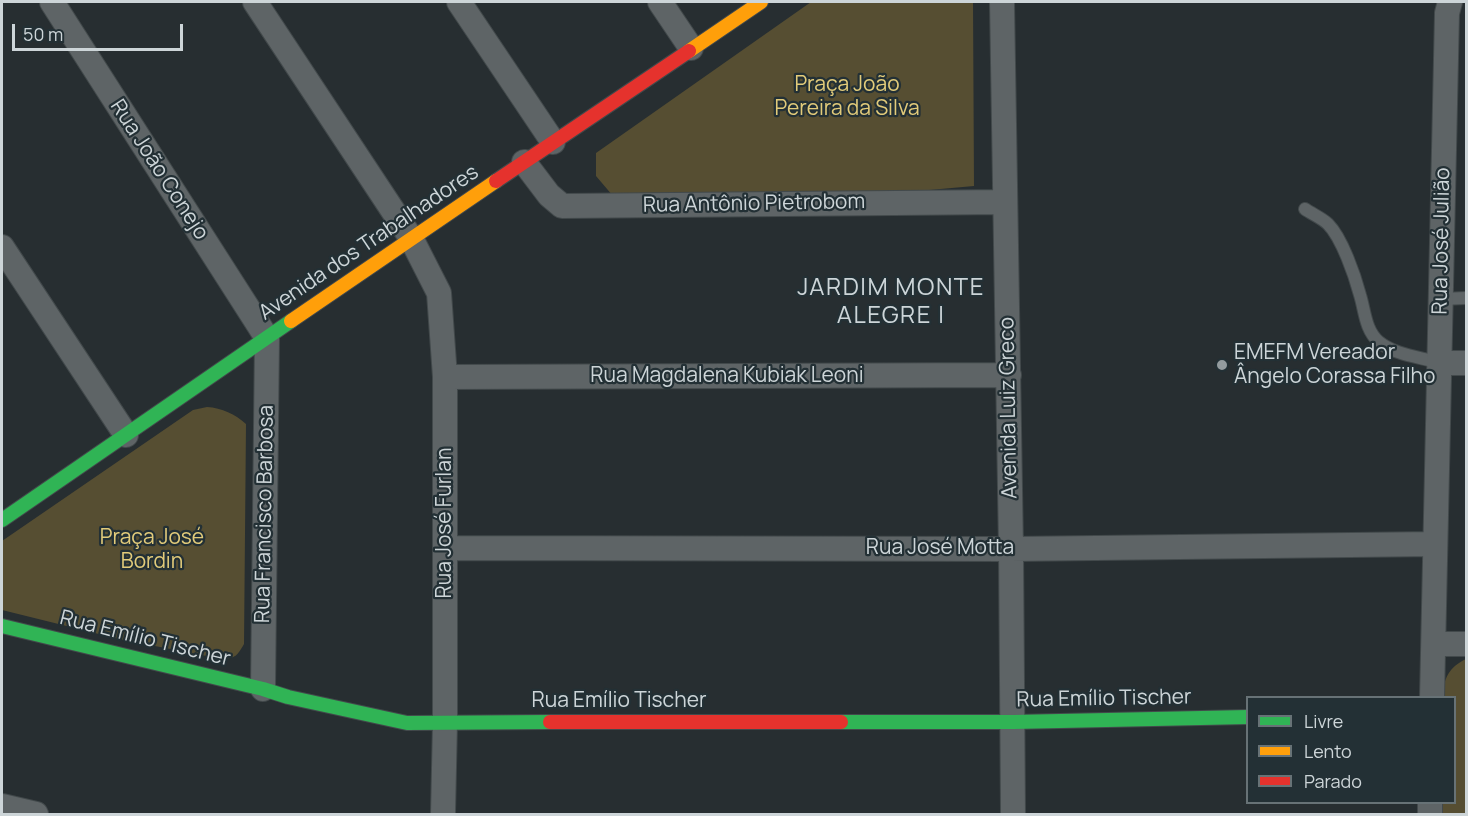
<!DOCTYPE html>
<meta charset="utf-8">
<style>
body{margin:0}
#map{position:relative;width:1468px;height:816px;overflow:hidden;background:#272e31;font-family:Manrope,sans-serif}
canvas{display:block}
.frame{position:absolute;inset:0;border:3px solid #cdd5d8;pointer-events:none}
.legend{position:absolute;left:1246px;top:696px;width:210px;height:108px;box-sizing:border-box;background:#233035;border:2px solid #677276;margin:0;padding:8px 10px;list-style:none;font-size:18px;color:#cdd5d8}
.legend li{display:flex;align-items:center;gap:12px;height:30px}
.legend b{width:30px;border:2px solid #677276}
.scale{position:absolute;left:12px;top:24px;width:171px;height:27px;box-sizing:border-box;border:3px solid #cdd5d8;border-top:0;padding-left:8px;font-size:18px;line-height:21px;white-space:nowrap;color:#cdd5d8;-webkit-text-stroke:4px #233035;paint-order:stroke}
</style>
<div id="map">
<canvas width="1468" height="816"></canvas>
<div class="frame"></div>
<ul class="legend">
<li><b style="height:8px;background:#30b455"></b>Livre</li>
<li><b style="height:8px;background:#ff9f0a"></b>Lento</li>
<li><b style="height:8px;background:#e5322d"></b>Parado</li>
</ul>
<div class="scale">50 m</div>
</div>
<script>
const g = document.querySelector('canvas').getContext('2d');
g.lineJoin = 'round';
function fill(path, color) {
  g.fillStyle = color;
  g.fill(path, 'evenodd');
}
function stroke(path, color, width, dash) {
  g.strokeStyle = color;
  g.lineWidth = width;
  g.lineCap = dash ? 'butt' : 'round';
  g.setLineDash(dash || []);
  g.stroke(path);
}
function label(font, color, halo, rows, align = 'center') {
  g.font = font + ' Manrope,sans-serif';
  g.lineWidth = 4.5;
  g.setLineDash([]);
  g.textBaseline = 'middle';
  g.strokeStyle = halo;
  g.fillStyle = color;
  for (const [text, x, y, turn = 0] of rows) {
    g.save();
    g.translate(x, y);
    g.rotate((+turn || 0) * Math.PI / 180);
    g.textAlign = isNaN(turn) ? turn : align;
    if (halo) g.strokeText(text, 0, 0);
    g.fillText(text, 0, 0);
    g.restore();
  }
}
fill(new Path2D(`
 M 811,2 L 973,2 L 974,186 L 907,192 L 613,196 L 596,176 L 596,153 Z
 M 207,407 C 222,408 235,414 246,424 L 244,644 C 237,656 236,658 222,659 L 119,639 L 2,610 L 2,541 L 193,410 Z
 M 1466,659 L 1466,814 L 1441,814 L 1441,803 L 1454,802 L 1454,698 L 1443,697 C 1443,679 1449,667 1466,659 Z`), '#564e32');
const lane = new Path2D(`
 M 1305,209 C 1312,214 1322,218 1328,224 C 1342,238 1355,276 1360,295 C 1365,311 1365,330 1379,342 C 1395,355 1420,357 1440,363
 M 1441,299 L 1466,298`);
const street = new Path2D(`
 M 52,2 L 267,338 L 263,689
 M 255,2 L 411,238 L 439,293 L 445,377 L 445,722 L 443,814
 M 459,2 L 553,142
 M 660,2 L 691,48
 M 1002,2 L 1011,549 L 1013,814
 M 524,162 L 549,195 L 562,206 L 1005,202
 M 2,247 L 126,435
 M 1440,363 L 1466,363
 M 445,377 L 1009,375
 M 445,548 L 1011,549 L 1435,544
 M 1434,644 L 1466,644
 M 1432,698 L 1447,13 L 1450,2
 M 2,806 L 36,814
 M 1430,814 L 1430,802`);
const fast = new Path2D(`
 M 2,520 L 291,321
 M 2,626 L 263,689 L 288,697 L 407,723 L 550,722
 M 841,722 L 1013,722 L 1248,717`);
const slow = new Path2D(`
 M 689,51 L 761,2
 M 291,321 L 496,181`);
const jam = new Path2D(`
 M 496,181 L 689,51
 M 550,722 L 841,722`);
stroke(lane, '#42494b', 14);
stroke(street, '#42494b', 26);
stroke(fast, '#42494b', 16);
stroke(slow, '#42494b', 16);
stroke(jam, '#42494b', 16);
stroke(lane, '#5e6466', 12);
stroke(street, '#5e6466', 24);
stroke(fast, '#30b455', 14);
stroke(slow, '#ff9f0a', 14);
stroke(jam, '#e5322d', 14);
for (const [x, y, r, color] of [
 [1222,365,6,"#939b9e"]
]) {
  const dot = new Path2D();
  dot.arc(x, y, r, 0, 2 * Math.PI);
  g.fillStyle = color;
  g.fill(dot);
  stroke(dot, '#233035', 2);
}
label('21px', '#e2cb7a', '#233035', [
 ["Praça João",847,85],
 ["Pereira da Silva",847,109],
 ["Praça José",152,538],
 ["Bordin",152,562]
]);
label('21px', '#cdd5d8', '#233035', [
 ["Rua João Conejo",159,170,57],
 ["Rua Antônio Pietrobom",754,204,-1],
 ["Rua José Julião",1442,241,-89],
 ["Avenida dos Trabalhadores",369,243,-34],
 ["Rua Magdalena Kubiak Leoni",727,376],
 ["Avenida Luiz Greco",1009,408,-91],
 ["Rua Francisco Barbosa",265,514,-89],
 ["Rua José Furlan",445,523,-90],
 ["Rua José Motta",940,548],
 ["Rua Emílio Tischer",145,639,14],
 ["Rua Emílio Tischer",1104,699,-1],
 ["Rua Emílio Tischer",619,701]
]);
label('21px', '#cdd5d8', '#233035', [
 ["EMEFM Vereador",1234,353],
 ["Ângelo Corassa Filho",1234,377]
], 'left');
g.letterSpacing = '1.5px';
label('24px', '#cdd5d8', '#233035', [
 ["JARDIM MONTE",891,288],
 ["ALEGRE I",891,316]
]);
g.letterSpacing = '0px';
</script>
